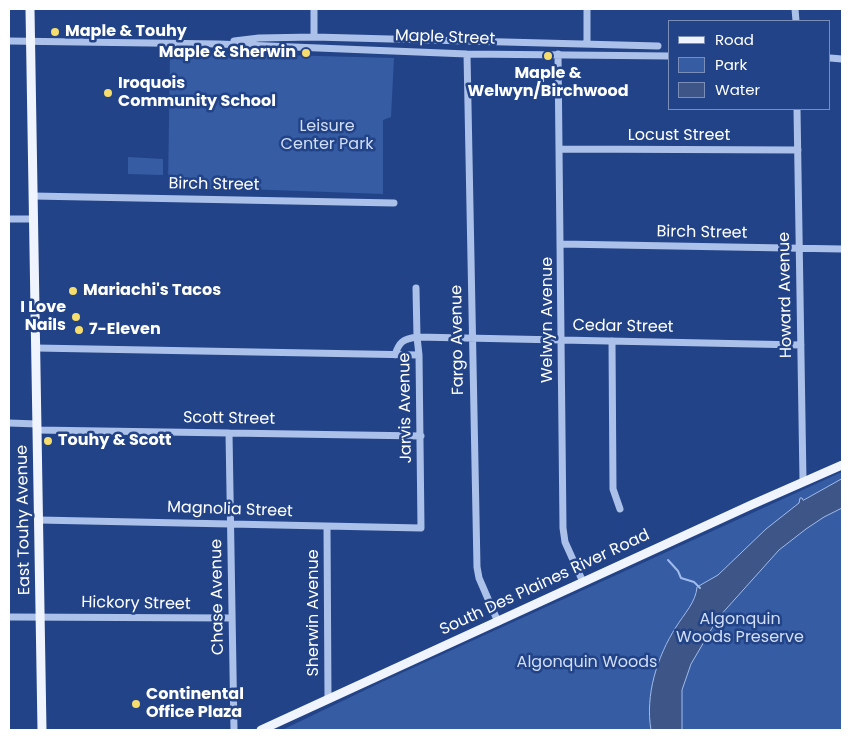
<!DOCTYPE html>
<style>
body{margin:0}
#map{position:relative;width:851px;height:739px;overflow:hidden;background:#224387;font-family:Poppins,sans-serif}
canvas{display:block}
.frame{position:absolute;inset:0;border:10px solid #fff;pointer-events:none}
.legend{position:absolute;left:668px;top:20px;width:162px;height:90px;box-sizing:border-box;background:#224387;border:1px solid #7a8eb7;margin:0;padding:6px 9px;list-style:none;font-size:15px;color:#fff}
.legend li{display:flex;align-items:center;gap:10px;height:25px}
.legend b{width:25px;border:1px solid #7a8eb7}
</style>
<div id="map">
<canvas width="851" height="739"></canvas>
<div class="frame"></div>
<ul class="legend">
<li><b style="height:6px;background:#f0f4fe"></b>Road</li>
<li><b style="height:14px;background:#365ca4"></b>Park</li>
<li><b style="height:14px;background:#3e5687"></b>Water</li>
</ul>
</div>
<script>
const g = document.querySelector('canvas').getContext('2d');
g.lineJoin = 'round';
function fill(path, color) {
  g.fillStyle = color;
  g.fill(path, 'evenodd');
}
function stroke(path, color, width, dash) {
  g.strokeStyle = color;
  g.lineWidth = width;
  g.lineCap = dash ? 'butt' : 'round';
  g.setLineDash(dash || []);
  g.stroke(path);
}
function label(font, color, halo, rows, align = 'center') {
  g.font = font + ' Poppins,sans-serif';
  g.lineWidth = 5;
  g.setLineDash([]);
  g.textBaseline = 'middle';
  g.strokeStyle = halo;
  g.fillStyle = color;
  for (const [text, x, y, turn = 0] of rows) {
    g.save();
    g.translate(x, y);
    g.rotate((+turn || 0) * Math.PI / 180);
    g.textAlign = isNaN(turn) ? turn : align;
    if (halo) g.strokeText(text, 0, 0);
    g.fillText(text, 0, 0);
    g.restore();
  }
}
fill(new Path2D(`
 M 170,52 L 394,58 L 391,117 L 383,120 L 383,194 L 245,189 L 168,189 Z
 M 128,157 L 163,159 L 163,175 L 128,174 Z
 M 842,472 L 842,730 L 282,730 L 384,681 Z`), '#365ca4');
const water = new Path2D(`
 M 842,479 L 842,508 L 824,517 L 806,529 L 779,550 L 718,618 L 691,664 L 682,690 L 682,730 L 651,730 C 645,695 657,657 676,627 C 684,614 696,602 697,587 L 718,575 L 766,529 L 799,503 L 800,498 L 802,498 L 803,500 Z`);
fill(water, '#3e5687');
stroke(water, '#a0bbeb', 1);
stroke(new Path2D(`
 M 668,560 L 678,571 L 681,578 L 694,582 L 700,588`), '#a0bbeb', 2);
stroke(new Path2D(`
 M 314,9 L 314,37
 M 587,9 L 587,44
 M 795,9 L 796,21
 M 9,41 L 219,44 L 467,54 L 670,56
 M 234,41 L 259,38 L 314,37 L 658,46
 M 467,54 L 477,567 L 479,578 L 498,622
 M 558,54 L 563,528 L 565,542 L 583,582
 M 830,58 L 842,59
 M 797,109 L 803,481
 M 559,149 L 798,150
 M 33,196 L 394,203
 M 9,219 L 34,219
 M 561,244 L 842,249
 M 612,341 L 613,489 L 620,509
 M 36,348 L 419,355
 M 395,355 C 399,342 403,339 417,337 L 801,345
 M 9,423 L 37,424
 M 37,430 L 421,436
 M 229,433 L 234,730
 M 39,520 L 421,528 L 419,355 L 417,337 L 416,288
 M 327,527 L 328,699
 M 9,617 L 232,618`), '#acc1e9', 7);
stroke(new Path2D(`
 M 30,9 L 42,730
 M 261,730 L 751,505 L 842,465`), '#f0f4fe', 9);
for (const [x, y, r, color] of [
 [55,32,5,"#f6dd6e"],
 [306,53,5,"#f6dd6e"],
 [548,56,5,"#f6dd6e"],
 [108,93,5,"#f6dd6e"],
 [73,291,5,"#f6dd6e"],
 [76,317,5,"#f6dd6e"],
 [79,330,5,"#f6dd6e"],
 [48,441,5,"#f6dd6e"],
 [136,704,5,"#f6dd6e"]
]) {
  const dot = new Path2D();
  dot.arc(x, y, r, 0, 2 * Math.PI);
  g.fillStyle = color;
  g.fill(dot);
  stroke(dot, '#224387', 2);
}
label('bold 16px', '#fff', '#224387', [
 ["Maple & Touhy",65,32],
 ["Maple & Sherwin",296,53,"right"],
 ["Maple &",548,74,"center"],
 ["Welwyn/Birchwood",548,92,"center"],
 ["Iroquois",118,84],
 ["Community School",118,102],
 ["Mariachi's Tacos",83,291],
 ["I Love",66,308,"right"],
 ["Nails",66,326,"right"],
 ["7-Eleven",89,330],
 ["Touhy & Scott",58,441],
 ["Continental",146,695],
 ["Office Plaza",146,713]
], 'left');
label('16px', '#fff', '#224387', [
 ["Maple Street",445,38,2],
 ["Locust Street",679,136],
 ["Birch Street",214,185,1],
 ["Birch Street",702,233,1],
 ["Howard Avenue",786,295,-91],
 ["Welwyn Avenue",548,320,-90],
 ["Cedar Street",623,327,1],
 ["Fargo Avenue",458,340,-91],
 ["Jarvis Avenue",406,408,-91],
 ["Scott Street",229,419,1],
 ["Magnolia Street",230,510,2],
 ["East Touhy Avenue",24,520,-91],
 ["South Des Plaines River Road",545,583,-25],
 ["Chase Avenue",218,597,-91],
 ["Hickory Street",136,604,1],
 ["Sherwin Avenue",314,613,-90]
]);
label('16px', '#d1def7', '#224387', [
 ["Leisure",327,127],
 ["Center Park",327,145],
 ["Algonquin",740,620],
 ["Woods Preserve",740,638],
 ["Algonquin Woods",587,663]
]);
</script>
